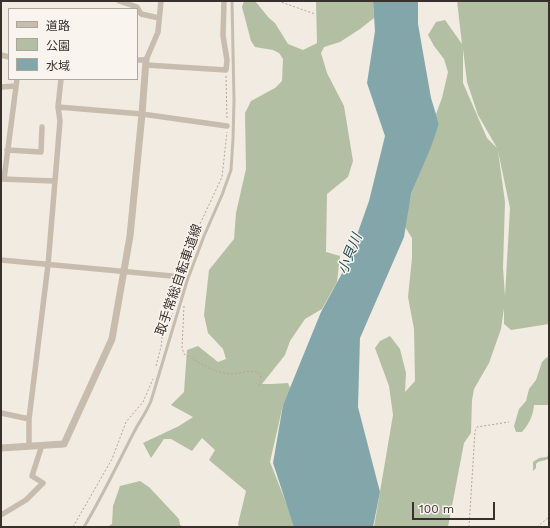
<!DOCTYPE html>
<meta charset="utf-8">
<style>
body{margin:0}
#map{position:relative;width:550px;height:528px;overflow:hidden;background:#f1ebe1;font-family:"Work Sans","Noto Sans JP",sans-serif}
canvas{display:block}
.frame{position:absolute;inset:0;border:2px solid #38302c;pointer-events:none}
.legend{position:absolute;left:8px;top:8px;width:130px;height:72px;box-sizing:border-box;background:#f9f4ed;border:1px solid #aca6a0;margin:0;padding:5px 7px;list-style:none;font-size:12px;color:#38302c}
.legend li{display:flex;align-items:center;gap:8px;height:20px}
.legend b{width:20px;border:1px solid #aca6a0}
.scale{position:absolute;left:412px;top:502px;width:83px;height:18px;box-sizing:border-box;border:2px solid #38302c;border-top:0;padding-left:5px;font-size:12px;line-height:14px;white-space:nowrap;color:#38302c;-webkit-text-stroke:3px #f9f4ed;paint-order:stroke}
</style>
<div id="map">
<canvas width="550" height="528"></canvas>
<div class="frame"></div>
<ul class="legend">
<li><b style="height:5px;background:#c8bcae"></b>道路</li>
<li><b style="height:11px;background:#b3bfa3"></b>公園</li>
<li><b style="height:11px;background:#83a6ab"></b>水域</li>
</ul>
<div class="scale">100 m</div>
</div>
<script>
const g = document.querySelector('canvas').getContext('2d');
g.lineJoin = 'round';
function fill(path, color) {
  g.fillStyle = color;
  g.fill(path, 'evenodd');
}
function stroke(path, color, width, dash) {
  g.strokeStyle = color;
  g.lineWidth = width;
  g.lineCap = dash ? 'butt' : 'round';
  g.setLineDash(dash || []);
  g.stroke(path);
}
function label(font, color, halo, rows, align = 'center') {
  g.font = font + ' "Work Sans","Noto Sans JP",sans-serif';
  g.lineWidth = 3;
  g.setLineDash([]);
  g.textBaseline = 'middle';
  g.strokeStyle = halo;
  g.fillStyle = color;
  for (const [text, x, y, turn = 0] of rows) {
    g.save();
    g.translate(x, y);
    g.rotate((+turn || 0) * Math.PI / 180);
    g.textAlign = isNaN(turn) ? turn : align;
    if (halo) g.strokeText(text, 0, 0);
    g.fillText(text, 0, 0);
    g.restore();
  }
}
fill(new Path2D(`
 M 244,1 L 255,1 L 269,18 L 275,23 L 288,44 L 303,50 L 317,43 L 316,1 L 373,1 L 374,18 L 360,29 L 340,42 L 324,47 L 321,53 L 327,73 L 344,106 L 353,161 L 348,177 L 327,194 L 326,252 L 340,256 L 337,282 L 322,309 L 305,319 L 290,341 L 285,355 L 262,384 L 272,384 L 288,383 L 290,388 L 283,405 L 270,462 L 293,520 L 294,527 L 239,527 L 238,524 L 246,491 L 209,460 L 215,450 L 202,438 L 192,451 L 171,439 L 164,439 L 151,458 L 143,443 L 179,426 L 193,417 L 171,405 L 184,392 L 187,350 L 198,346 L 218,362 L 226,359 L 223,349 L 208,333 L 204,315 L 209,270 L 234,239 L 236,213 L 246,169 L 245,113 L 251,101 L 275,88 L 282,81 L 283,59 L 279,53 L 273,50 L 255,47 L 251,41 L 242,7 Z
 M 457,1 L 549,1 L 549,324 L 511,330 L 504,324 L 504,308 L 501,329 L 489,363 L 474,389 L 472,400 L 471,433 L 464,443 L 448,527 L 374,527 L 393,415 L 389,386 L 375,348 L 380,341 L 390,336 L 400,349 L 406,373 L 405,392 L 415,381 L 414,329 L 408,297 L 412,258 L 412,238 L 405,227 L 410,197 L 439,124 L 436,114 L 442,98 L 448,72 L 444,59 L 434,46 L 428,35 L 436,22 L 445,20 L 462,44 ZM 463,49 L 467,82 L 478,115 L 497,148 L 487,138 L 463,83 ZM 498,151 L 510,208 L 505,296 L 503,268 L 505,202 Z
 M 549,356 L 549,405 L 534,405 C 533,416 529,424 522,432 L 516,432 L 514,426 L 519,409 L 526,401 L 529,389 L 536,380 L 542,362 L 546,358 Z
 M 549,453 L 549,459 L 538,462 L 536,464 L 536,468 L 533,471 L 533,462 L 539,458 L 547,457 Z
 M 140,481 L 149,487 L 179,519 L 180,525 L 185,527 L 107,527 L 112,524 L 113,506 L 120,486 Z`), '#b3bfa3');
fill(new Path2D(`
 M 373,1 L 418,1 L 418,24 L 431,98 L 439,124 L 431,147 L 411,194 L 404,237 L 360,338 L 358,407 L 380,492 L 373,527 L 294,527 L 273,463 L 283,405 L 321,312 L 346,266 L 369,201 L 385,136 L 367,83 L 375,31 Z`), '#83a6ab');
stroke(new Path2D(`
 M 278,1 L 315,14
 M 226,76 L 227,120
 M 181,272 L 200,224 L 222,177 L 227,132
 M 184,306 L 182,348 L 184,354 C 201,363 210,372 231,374 C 241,374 253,367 261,375 L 259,387
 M 163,331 L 167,326 L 173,313
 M 156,366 L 161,347 L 164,320 L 176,284
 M 73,527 L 112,459 L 126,422 L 143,402 L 153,379
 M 469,527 L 475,431 L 477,427 L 509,422
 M 537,527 L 549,517`), '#b4a698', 1, [2, 2]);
stroke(new Path2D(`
 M 84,527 C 102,497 117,465 133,434 C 139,422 146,413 151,401 L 187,281 L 204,236 L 222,195 L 231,170 L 233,139 L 234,100 L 232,1`), '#c8bcae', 3);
stroke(new Path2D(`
 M 119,1 L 137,7 L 141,14 L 159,18
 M 1,55 L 9,57
 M 137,60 L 146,60 L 158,32 L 161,1
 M 146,65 L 226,70 L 227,60 L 223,36 L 224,1
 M 1,87 L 15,86
 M 58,107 L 142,114 L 227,126
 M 7,150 L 41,152 L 42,127
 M 1,179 L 54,181
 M 4,179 L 17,79
 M 1,260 L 172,276 L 179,278
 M 1,413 L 29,419
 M 29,446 L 29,419 L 48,265 L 60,121 L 58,107 L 61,79
 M 1,515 L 26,500 L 43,483 L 32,476 L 42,445`), '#c8bcae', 5.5);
stroke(new Path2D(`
 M 1,448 L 64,444 L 112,339 L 130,236 L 142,114 L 146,60`), '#c8bcae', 7);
label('13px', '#38302c', '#f9f4ed', [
 ["取手常総自転車道線",179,280,-71]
]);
label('italic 14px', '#254e55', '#f9f4ed', [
 ["小貝川",350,254,-68]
]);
</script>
